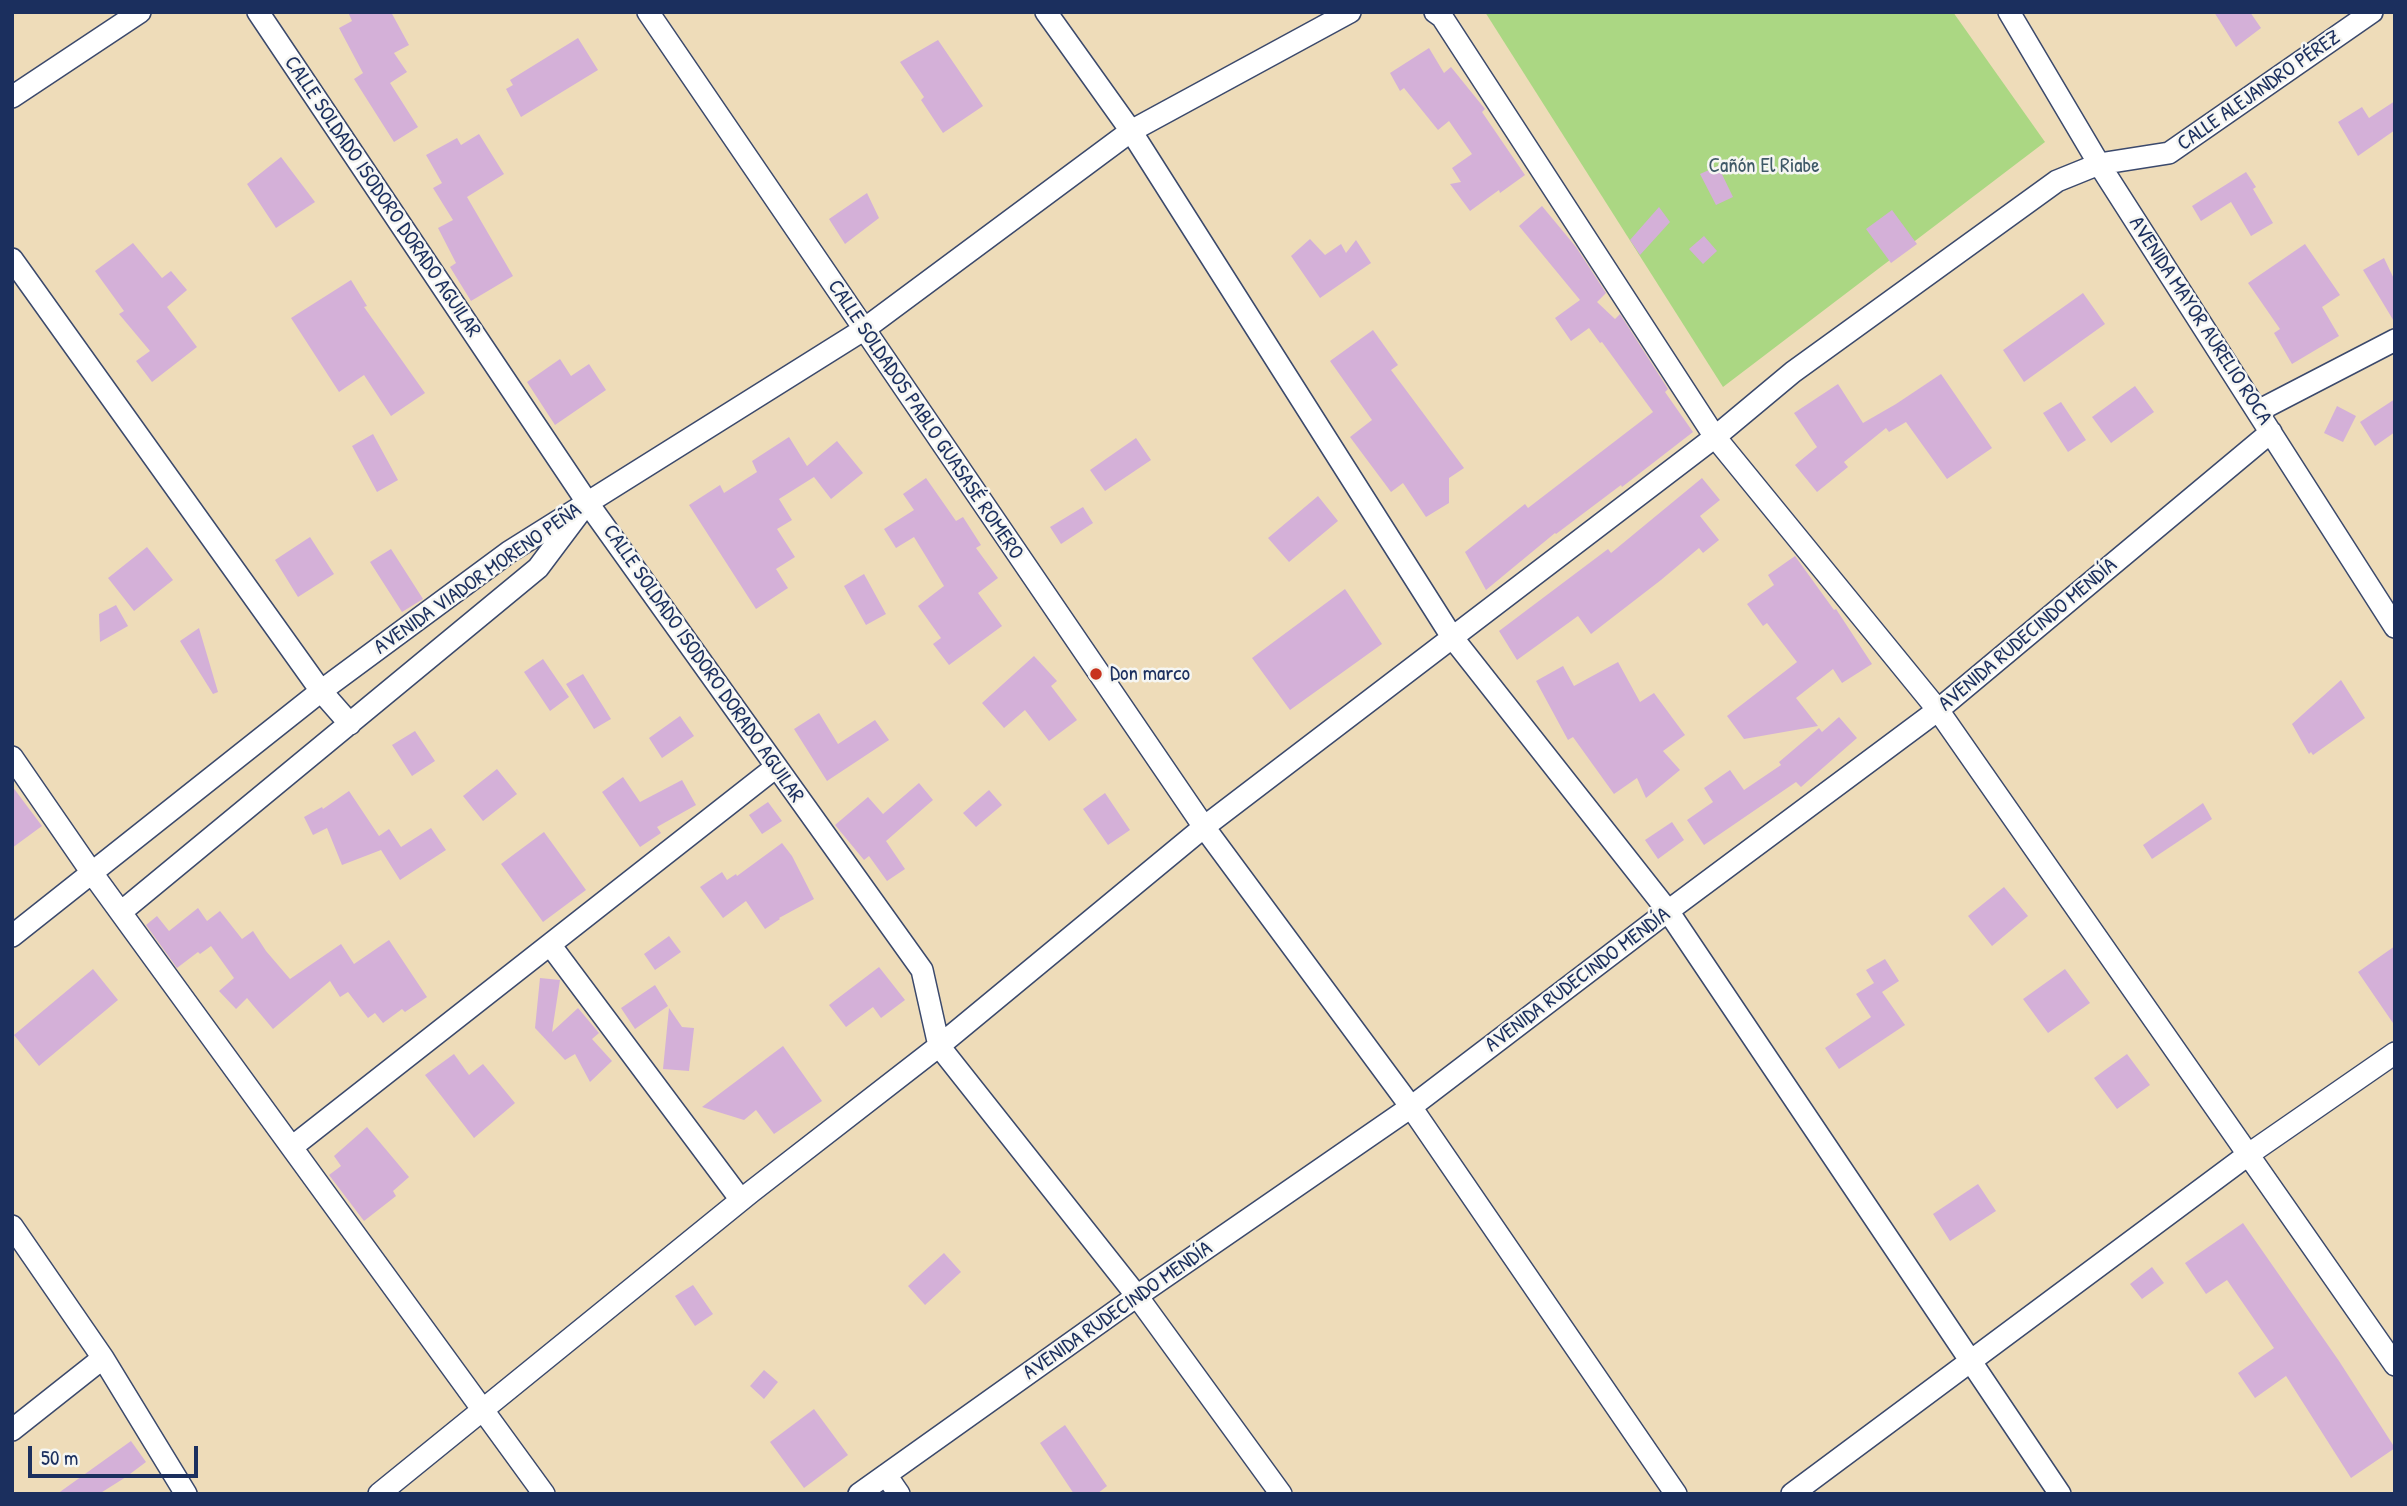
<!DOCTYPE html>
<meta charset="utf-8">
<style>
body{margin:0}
#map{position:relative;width:2407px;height:1506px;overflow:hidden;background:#eedcb9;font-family:"Patrick Hand",sans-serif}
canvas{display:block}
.frame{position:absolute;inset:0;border:14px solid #1b2f5e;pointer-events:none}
.scale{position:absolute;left:28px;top:1446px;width:170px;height:32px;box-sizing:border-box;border:4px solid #1b2f5e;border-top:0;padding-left:9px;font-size:21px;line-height:24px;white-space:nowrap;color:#1b2f5e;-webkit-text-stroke:5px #f6f6f2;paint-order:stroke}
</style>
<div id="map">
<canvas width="2407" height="1506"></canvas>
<div class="frame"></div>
<div class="scale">50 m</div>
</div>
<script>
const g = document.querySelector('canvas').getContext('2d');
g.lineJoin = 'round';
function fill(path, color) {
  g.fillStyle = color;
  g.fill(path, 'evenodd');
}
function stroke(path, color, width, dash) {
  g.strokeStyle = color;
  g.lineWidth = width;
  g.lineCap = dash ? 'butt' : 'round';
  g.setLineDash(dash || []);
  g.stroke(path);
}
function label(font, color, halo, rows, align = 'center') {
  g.font = font + ' "Patrick Hand",sans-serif';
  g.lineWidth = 5;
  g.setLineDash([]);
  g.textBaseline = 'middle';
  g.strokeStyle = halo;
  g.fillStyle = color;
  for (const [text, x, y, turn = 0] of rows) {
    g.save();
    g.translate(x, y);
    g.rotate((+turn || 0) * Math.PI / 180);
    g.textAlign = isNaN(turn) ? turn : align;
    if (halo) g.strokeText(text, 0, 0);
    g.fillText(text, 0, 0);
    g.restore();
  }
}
fill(new Path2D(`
 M 1485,12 L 1953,12 L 2045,142 L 1723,387 Z`), '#abd783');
fill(new Path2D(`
 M 348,12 L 391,12 L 409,45 L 394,53 L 407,72 L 390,83 L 418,127 L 394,142 L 354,79 L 363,73 L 339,28 L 352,21 Z
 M 2214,12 L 2250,12 L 2261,28 L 2236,47 Z
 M 578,38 L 598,70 L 521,117 L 506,89 L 513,85 L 510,80 Z
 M 938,40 L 983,106 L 943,133 L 921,100 L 924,97 L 900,62 Z
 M 1429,48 L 1444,73 L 1451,67 L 1485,109 L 1482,112 L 1525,175 L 1500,193 L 1499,190 L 1470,211 L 1450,184 L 1461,182 L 1452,168 L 1472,154 L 1449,121 L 1438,130 L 1404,88 L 1400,91 L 1390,73 Z
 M 2395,101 L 2395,130 L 2358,156 L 2338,122 L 2362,107 L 2369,118 Z
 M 479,134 L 504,174 L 467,197 L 513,276 L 471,301 L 450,267 L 456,263 L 438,228 L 453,220 L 433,188 L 442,183 L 426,155 L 457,138 L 461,145 Z
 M 281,157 L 315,202 L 276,228 L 247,184 Z
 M 1718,166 L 1733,197 L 1716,205 L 1700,174 Z
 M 2246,172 L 2256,187 L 2253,189 L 2273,223 L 2251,236 L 2231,202 L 2201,221 L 2192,206 Z
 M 867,193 L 879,218 L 845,244 L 829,219 Z
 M 1542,206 L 1576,247 L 1606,293 L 1597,302 L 1615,319 L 1620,314 L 1668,389 L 1665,392 L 1693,432 L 1622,487 L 1621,485 L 1556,534 L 1555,533 L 1486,590 L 1465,552 L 1525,504 L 1528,508 L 1653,412 L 1602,342 L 1600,343 L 1589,328 L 1571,341 L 1555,318 L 1580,300 L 1519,226 Z
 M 1659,207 L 1670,222 L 1640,255 L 1630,240 Z
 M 1892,210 L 1917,244 L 1891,263 L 1866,229 Z
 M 1704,236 L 1717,251 L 1703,264 L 1689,249 Z
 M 1310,239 L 1325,255 L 1341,244 L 1346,253 L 1356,240 L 1371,263 L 1320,298 L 1291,256 Z
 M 133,243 L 162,278 L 171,271 L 187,290 L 167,307 L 197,347 L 152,382 L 136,361 L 150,351 L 119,314 L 124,311 L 95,271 Z
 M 2305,244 L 2340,295 L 2322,307 L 2339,336 L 2292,364 L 2274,333 L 2280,329 L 2248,283 Z
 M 2384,258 L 2395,281 L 2395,323 L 2363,270 Z
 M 351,280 L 367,306 L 364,307 L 425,393 L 391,416 L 364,375 L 339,392 L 291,318 Z
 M 2083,293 L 2105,324 L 2024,382 L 2003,350 Z
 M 1373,330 L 1398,365 L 1391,370 L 1464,468 L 1449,478 L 1449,503 L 1426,517 L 1403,483 L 1391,492 L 1350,437 L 1372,420 L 1330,361 Z
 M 560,359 L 571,376 L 589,364 L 606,390 L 555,425 L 527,382 Z
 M 1941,374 L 1992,448 L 1947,479 L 1906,422 L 1889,432 L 1886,428 L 1844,462 L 1848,467 L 1817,492 L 1795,465 L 1817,447 L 1794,413 L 1838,384 L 1863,423 L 1896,404 Z
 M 2135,386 L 2154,412 L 2111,443 L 2092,417 Z
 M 2395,399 L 2395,432 L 2375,446 L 2360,422 Z
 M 2061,402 L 2086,440 L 2068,452 L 2043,413 Z
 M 2337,406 L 2356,416 L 2343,442 L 2324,433 Z
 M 373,434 L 398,480 L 377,492 L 352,446 Z
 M 789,437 L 807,466 L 837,441 L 863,473 L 831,499 L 814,477 L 779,499 L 792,520 L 777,529 L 795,557 L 776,569 L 788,588 L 756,609 L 689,505 L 720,485 L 724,493 L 757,472 L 752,461 Z
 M 1136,438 L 1151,460 L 1105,491 L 1090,470 Z
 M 926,478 L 956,521 L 963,517 L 981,545 L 976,548 L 998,578 L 978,593 L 1002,626 L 949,665 L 933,644 L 941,638 L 918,606 L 944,586 L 914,537 L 896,548 L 884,529 L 914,510 L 903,494 Z
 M 1702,478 L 1720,500 L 1700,516 L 1719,540 L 1703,553 L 1699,548 L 1661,580 L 1591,634 L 1578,616 L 1517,660 L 1499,631 L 1608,549 L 1611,553 Z
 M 1318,496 L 1338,521 L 1289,562 L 1268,538 Z
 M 1083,507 L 1093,523 L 1061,544 L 1050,527 Z
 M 310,537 L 334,574 L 298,597 L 275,560 Z
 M 147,547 L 173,580 L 134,611 L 108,578 Z
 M 391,549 L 423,599 L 402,612 L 370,562 Z
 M 1795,556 L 1834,610 L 1836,609 L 1872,664 L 1842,683 L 1833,669 L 1796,698 L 1818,726 L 1744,739 L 1727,716 L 1797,662 L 1767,623 L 1763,626 L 1747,604 L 1774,585 L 1768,575 Z
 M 864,574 L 886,614 L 866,625 L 844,586 Z
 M 1345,589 L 1382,644 L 1290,710 L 1252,658 Z
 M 116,605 L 128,626 L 100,642 L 99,614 Z
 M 199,628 L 218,692 L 213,694 L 180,641 Z
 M 1034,656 L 1057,681 L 1051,686 L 1077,720 L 1049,741 L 1025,710 L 1004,728 L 982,703 Z
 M 543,659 L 569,697 L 550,711 L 524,672 Z
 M 1618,662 L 1640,702 L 1654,693 L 1685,735 L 1663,751 L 1680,770 L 1646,798 L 1637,778 L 1614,794 L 1573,737 L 1568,740 L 1536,681 L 1563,666 L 1574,686 Z
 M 583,674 L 611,719 L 594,729 L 566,684 Z
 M 2341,680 L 2365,718 L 2313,755 L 2311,752 L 2309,754 L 2292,724 Z
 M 819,713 L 838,744 L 875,720 L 889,740 L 827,781 L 794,729 Z
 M 680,716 L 694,736 L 662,758 L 649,738 Z
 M 1839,717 L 1857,738 L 1801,787 L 1796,782 L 1704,845 L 1687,820 L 1713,802 L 1704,788 L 1730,770 L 1744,790 L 1781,765 L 1779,762 L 1819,728 L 1822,732 Z
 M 415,731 L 435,761 L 412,776 L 392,745 Z
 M 497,769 L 517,794 L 483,821 L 463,796 Z
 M 623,777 L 640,802 L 682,780 L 696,805 L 657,827 L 661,833 L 640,847 L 602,792 Z
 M 919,783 L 933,800 L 886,841 L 905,869 L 887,881 L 869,856 L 864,860 L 835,825 L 868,797 L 883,814 Z
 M 12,786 L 42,826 L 12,848 Z
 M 989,790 L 1002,805 L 976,827 L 963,813 Z
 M 349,791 L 379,836 L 389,829 L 401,847 L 431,828 L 446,850 L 400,880 L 381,850 L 342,865 L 327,828 L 313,835 L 304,817 L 322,807 L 323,809 Z
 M 1105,793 L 1130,830 L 1108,845 L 1083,809 Z
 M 768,802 L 782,821 L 762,834 L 749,815 Z
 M 2203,803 L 2212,819 L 2152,859 L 2143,845 Z
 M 1672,822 L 1684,840 L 1658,859 L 1645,840 Z
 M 544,832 L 586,890 L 543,922 L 501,864 Z
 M 782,843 L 792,856 L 814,899 L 779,918 L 780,919 L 765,929 L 746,901 L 723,918 L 700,887 L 722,872 L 727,880 L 736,874 L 737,876 Z
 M 2004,887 L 2028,916 L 1992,946 L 1968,916 Z
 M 198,908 L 207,921 L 220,911 L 242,939 L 253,931 L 266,951 L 290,979 L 341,944 L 354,964 L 389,940 L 427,997 L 405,1012 L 402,1009 L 383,1023 L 375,1013 L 368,1018 L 348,992 L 340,997 L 330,981 L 273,1029 L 247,998 L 236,1009 L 219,991 L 234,978 L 211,946 L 200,954 L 198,952 L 177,968 L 146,925 L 157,916 L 169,931 Z
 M 669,936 L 681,952 L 655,970 L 644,954 Z
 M 2395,946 L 2395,1026 L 2358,972 Z
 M 1885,959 L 1899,981 L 1882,992 L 1905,1025 L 1839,1069 L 1825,1048 L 1871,1017 L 1856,994 L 1874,983 L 1866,970 Z
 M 879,967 L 905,1000 L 881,1018 L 873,1007 L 846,1027 L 829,1005 Z
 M 93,969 L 118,1000 L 39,1066 L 14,1035 Z
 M 2065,969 L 2090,1003 L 2048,1033 L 2023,999 Z
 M 540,978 L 560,980 L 552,1032 L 578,1008 L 599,1033 L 592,1039 L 612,1061 L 590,1082 L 575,1054 L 565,1060 L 535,1028 Z
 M 655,985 L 668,1006 L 635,1029 L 621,1008 Z
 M 669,1008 L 682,1027 L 694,1028 L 689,1071 L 663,1069 Z
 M 783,1046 L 822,1101 L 774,1134 L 756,1110 L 744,1120 L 702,1107 Z
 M 454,1054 L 469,1075 L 483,1064 L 515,1103 L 474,1138 L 425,1075 Z
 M 2127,1054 L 2150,1085 L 2117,1109 L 2094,1078 Z
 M 367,1127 L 409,1177 L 393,1191 L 396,1196 L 364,1221 L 329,1175 L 341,1166 L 334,1156 Z
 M 1978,1184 L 1996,1211 L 1950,1241 L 1933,1214 Z
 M 2243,1223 L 2339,1361 L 2395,1448 L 2351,1478 L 2286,1376 L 2255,1398 L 2238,1373 L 2274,1348 L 2227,1280 L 2206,1294 L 2185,1263 Z
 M 944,1253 L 961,1272 L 925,1305 L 908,1286 Z
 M 2152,1267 L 2164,1283 L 2142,1299 L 2130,1284 Z
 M 693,1285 L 713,1314 L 695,1326 L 675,1296 Z
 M 764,1370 L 778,1382 L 764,1399 L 750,1386 Z
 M 814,1409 L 848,1455 L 804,1488 L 770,1442 Z
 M 1065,1425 L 1107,1486 L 1097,1494 L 1074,1494 L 1040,1443 Z
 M 131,1441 L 146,1462 L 126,1477 L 99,1494 L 57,1494 Z`), '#d4b0d8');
const minor = new Path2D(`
 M 258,12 L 587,502 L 922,970 L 939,1046 L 1137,1296 L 1281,1494
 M 648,12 L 1204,827 L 1411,1107 L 1676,1494
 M 1046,12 L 1131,131 L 1452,637 L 1668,911 L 2060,1494
 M 1435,12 L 1442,17 L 1715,437 L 1938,710 L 2395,1365
 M 2009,12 L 2099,164 L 2395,627
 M 12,97 L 140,12
 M 12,259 L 321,691 L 350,724
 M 2258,411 L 2395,340
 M 12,757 L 92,873 L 544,1494
 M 121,912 L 538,568 L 580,512
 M 12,936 L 321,691 L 509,552 L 863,330 L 1131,131 L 1350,12
 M 551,946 L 741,1200
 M 292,1147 L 776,767
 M 12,1226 L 103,1358 L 186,1494
 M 12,1430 L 103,1358
 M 886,1475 L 899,1494
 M 379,1494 L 751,1192 L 939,1046 L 1204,827 L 1715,437 L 1793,372 L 2057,181 L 2099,164 L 2169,153 L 2372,12
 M 859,1494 L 1137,1296 L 1411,1107 L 1668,911 L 1938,710 L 2271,432
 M 1792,1494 L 2249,1154 L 2395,1053`);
stroke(minor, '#3b496c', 24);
stroke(minor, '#fff', 21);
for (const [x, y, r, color] of [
 [1096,674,7,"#c8321e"]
]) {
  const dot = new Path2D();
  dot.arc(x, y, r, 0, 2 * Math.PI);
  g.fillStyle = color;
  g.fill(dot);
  stroke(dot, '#f6f6f2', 2.5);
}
label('21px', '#1b2f5e', '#f6f6f2', [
 ["CALLE ALEJANDRO PÉREZ",2259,91,-35],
 ["CALLE SOLDADO ISODORO DORADO AGUILAR",382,197,56],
 ["AVENIDA MAYOR AURELIO ROCA",2200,321,57],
 ["CALLE SOLDADOS PABLO GUASASÉ ROMERO",925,420,56],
 ["AVENIDA VIADOR MORENO PEÑA",478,579,-35],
 ["AVENIDA RUDECINDO MENDÍA",2028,635,-40],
 ["CALLE SOLDADO ISODORO DORADO AGUILAR",703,664,55],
 ["AVENIDA RUDECINDO MENDÍA",1578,980,-37],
 ["AVENIDA RUDECINDO MENDÍA",1118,1311,-35]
]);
label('21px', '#3f5967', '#f6f6f2', [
 ["Cañón El Riabe",1764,166]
]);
label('21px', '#1b2f5e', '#f6f6f2', [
 ["Don marco",1110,674]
], 'left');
</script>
